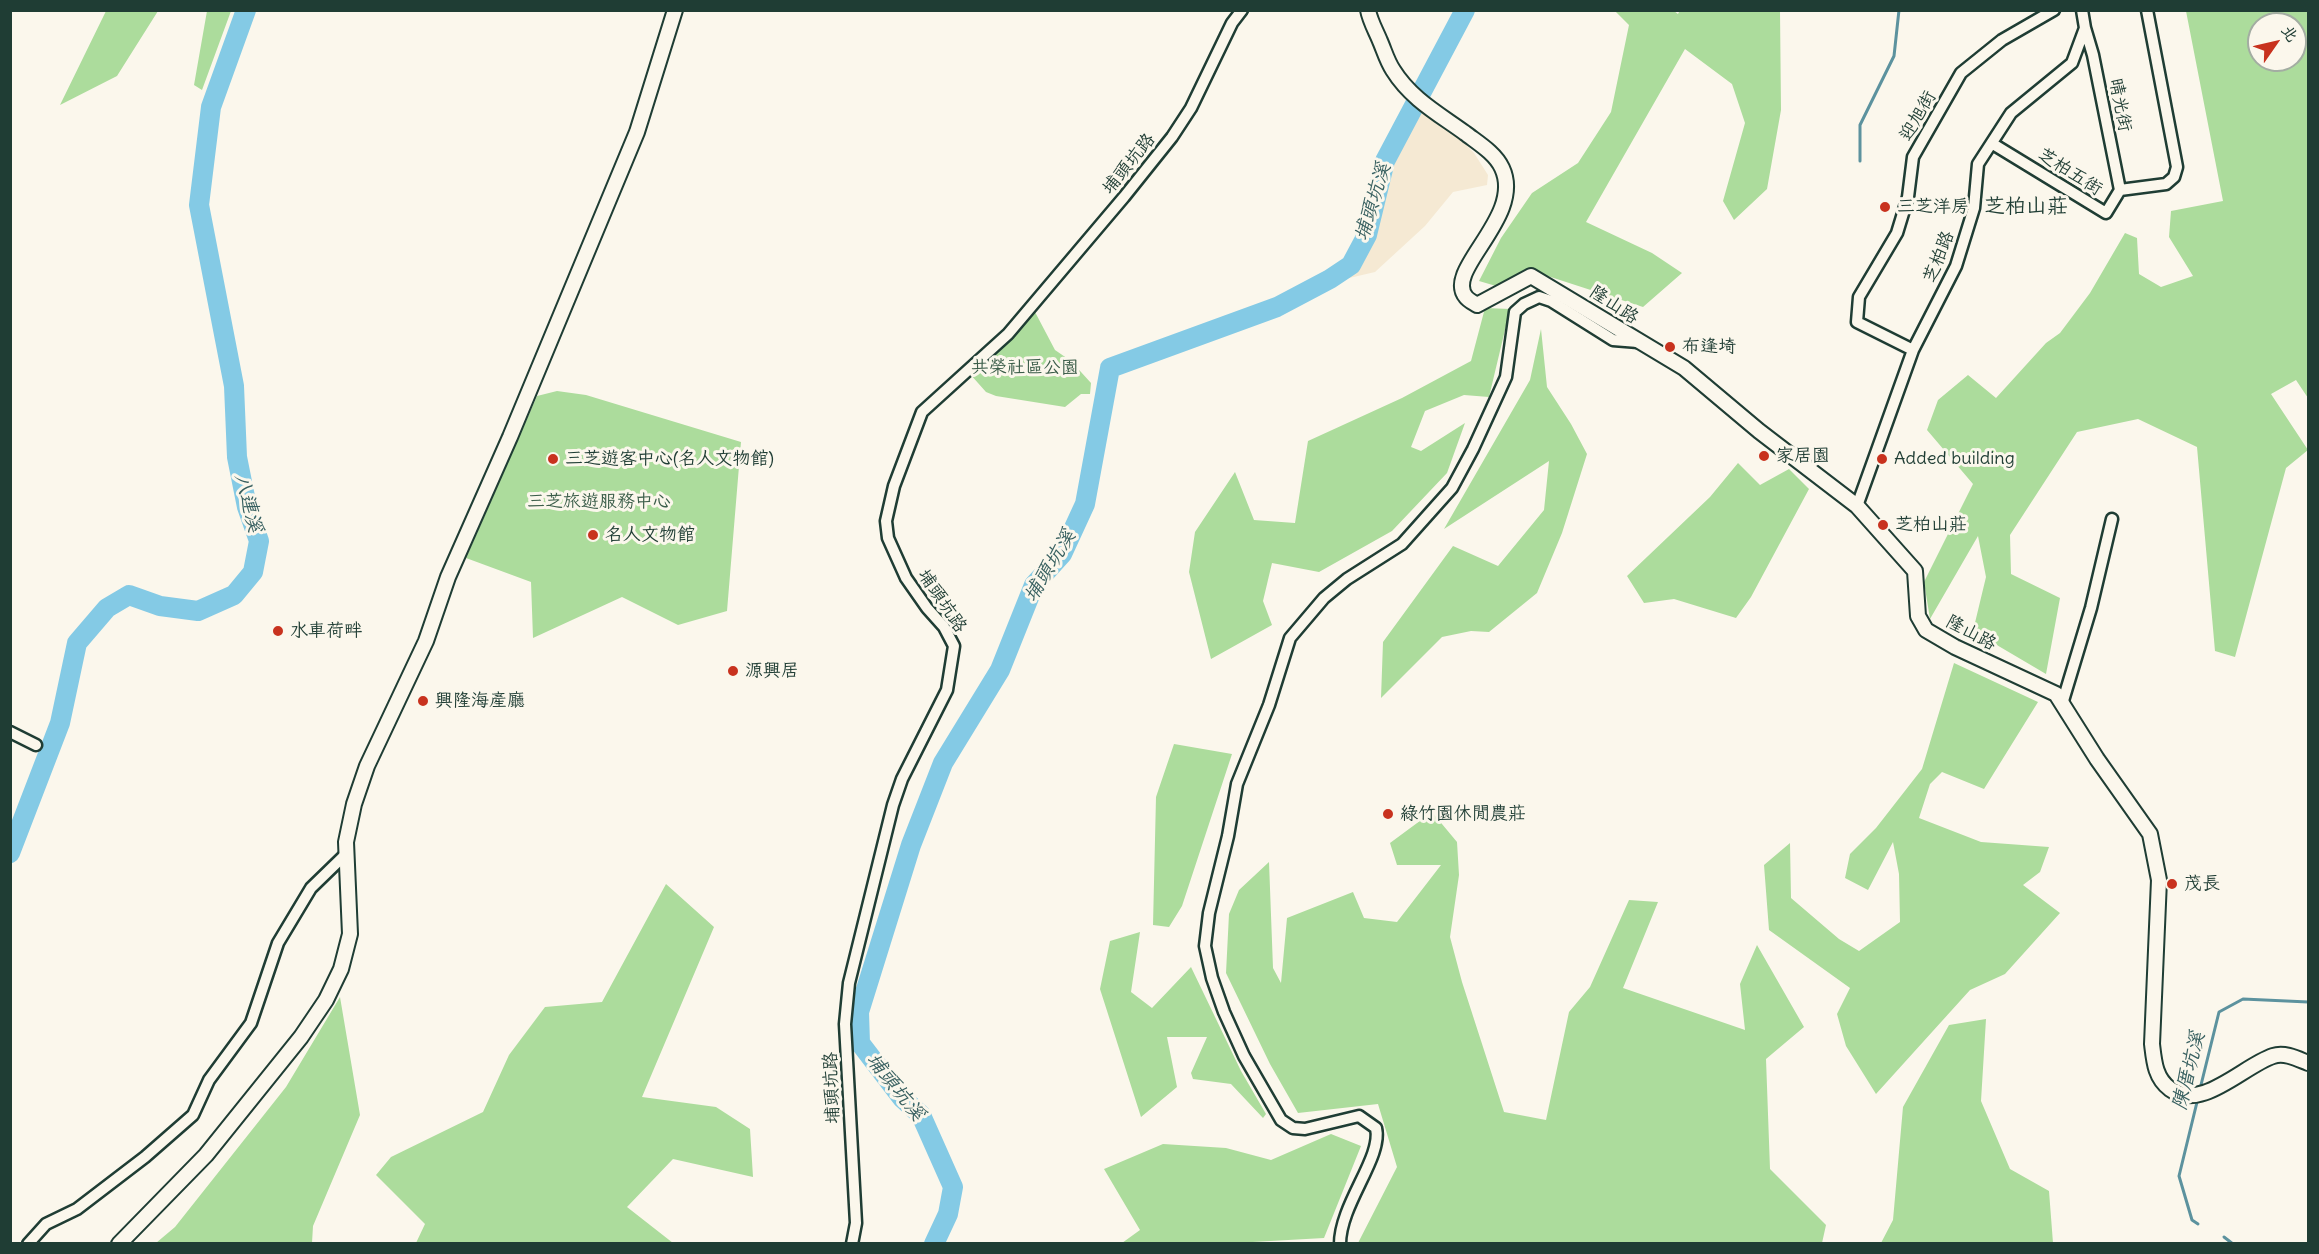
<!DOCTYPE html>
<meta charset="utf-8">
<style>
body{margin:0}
#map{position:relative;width:2319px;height:1254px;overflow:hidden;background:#fbf7ec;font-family:Delius,"LXGW WenKai TC",sans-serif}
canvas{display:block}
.frame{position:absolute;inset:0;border:12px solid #1f3d34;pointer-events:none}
.north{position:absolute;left:2247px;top:12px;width:60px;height:60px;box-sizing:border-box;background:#fbf7ec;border:2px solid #a3ada2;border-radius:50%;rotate:56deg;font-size:16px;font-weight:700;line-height:24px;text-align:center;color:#1f3d34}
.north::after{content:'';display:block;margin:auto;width:21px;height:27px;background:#c8321e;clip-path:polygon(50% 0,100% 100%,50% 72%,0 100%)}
</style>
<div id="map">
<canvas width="2319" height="1254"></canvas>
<div class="frame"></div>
<div class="north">北</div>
</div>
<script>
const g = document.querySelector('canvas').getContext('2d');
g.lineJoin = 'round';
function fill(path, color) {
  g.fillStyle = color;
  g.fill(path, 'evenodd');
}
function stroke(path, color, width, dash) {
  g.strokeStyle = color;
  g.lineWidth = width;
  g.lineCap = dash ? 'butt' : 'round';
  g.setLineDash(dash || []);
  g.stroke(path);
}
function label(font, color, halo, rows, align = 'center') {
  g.font = font + ' Delius,"LXGW WenKai TC",sans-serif';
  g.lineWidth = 6;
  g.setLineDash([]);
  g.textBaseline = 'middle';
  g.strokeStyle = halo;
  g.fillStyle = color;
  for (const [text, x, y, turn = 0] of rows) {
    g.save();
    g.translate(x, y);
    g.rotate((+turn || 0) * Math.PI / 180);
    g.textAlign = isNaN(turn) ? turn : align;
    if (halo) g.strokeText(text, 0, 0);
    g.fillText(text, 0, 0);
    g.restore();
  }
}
fill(new Path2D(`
 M 1420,107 L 1446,124 L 1474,153 L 1488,175 L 1487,185 L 1453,192 L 1425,226 L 1375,272 L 1345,279 L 1343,275 L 1355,263 L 1366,243 L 1383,178 L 1398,142 Z`), '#f5e9d3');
fill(new Path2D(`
 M 1680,10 L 1780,11 L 1781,110 L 1767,189 L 1734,220 L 1723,201 L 1745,123 L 1732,84 L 1685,49 L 1586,222 L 1652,253 L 1682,273 L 1643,307 L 1526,269 L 1496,286 L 1479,281 L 1501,238 L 1532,193 L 1578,163 L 1611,112 L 1629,25 L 1615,11 L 1674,11 L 1678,14 Z
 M 106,11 L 158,11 L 117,76 L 60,105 Z
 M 207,11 L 231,11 L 202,90 L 194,85 Z
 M 2186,11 L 2308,11 L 2308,398 L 2296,380 L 2271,394 L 2308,450 L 2286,468 L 2235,657 L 2215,651 L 2197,447 L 2138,419 L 2077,432 L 2010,535 L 2011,574 L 2060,598 L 2046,674 L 1973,631 L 1986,577 L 1978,536 L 1930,619 L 1924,582 L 1973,484 L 1927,430 L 1938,400 L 1968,375 L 1996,398 L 2046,343 L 2060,333 L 2090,293 L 2125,233 L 2137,238 L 2139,274 L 2161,287 L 2193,276 L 2169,237 L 2171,211 L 2223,201 ZM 2259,24 L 2295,24 L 2295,60 L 2259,60 Z
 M 1485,308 L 1510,309 L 1489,397 L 1464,395 L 1425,411 L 1411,447 L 1421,451 L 1465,423 L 1447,473 L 1392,531 L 1319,572 L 1272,563 L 1263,601 L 1272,625 L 1211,659 L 1189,572 L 1195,532 L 1235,472 L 1254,520 L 1295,523 L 1308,441 L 1402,398 L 1471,361 Z
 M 1030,312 L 1035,312 L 1055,350 L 1071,361 L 1091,383 L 1090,394 L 1081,394 L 1065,407 L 996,396 L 986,392 L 970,374 Z
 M 1541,329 L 1547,387 L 1571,424 L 1587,454 L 1562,533 L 1537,593 L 1489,632 L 1471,631 L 1442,637 L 1381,698 L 1383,642 L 1453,546 L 1498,566 L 1544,510 L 1549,461 L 1444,529 L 1530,380 Z
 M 557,391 L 586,395 L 741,442 L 727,611 L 678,625 L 622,597 L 533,638 L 531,582 L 466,558 L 537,396 Z
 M 1738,463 L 1760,485 L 1789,469 L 1809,489 L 1751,597 L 1736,618 L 1674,599 L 1644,603 L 1627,576 L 1710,497 Z
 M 1954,663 L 2038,702 L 1984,789 L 1942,772 L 1930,784 L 1919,818 L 1981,842 L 2049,847 L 2040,872 L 2023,885 L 2060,913 L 2005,974 L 1970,990 L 1876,1094 L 1846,1046 L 1837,1014 L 1850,988 L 1769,930 L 1764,865 L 1790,843 L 1791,898 L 1839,939 L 1859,951 L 1900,922 L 1899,874 L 1893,842 L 1868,890 L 1845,878 L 1850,854 L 1876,828 L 1922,769 Z
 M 1174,744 L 1232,754 L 1182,906 L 1169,927 L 1153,925 L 1156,797 Z
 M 1432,812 L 1457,842 L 1459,875 L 1450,937 L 1462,982 L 1504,1112 L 1546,1120 L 1569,1012 L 1590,987 L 1629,900 L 1658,902 L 1623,988 L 1745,1030 L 1740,984 L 1757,945 L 1804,1027 L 1766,1059 L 1770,1169 L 1826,1225 L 1822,1243 L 1358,1243 L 1397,1167 L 1378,1104 L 1298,1113 L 1270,1064 L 1226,973 L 1229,914 L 1239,890 L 1269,862 L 1273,968 L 1281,983 L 1287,918 L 1353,892 L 1364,918 L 1397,922 L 1441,865 L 1397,865 L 1390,843 Z
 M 666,884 L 714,927 L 642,1097 L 716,1107 L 750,1129 L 753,1177 L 673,1159 L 627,1207 L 673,1243 L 416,1243 L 425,1224 L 376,1175 L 391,1157 L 483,1112 L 509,1055 L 545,1007 L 602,1002 Z
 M 1140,932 L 1131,992 L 1152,1008 L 1191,967 L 1241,1071 L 1266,1114 L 1263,1118 L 1231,1084 L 1193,1079 L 1191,1073 L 1207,1037 L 1167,1037 L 1177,1087 L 1141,1117 L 1100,989 L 1110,941 Z
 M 340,997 L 360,1115 L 313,1226 L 312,1243 L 156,1243 L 175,1227 L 286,1087 Z
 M 1986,1019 L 1981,1101 L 2010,1169 L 2049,1191 L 2053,1243 L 1881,1243 L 1893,1220 L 1903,1107 L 1949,1025 Z
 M 1331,1134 L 1361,1146 L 1324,1238 L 1217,1244 L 1122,1243 L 1140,1230 L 1104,1169 L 1163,1144 L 1226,1148 L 1271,1160 Z`), '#acdc9c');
stroke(new Path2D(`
 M 1860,161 L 1860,125 L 1894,56 L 1899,10
 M 2200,1089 L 2219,1012 L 2243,999 L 2308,1002
 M 2198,1098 L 2179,1176 L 2192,1220 L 2198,1224
 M 2224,1237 L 2233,1244`), '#5c929e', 3);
stroke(new Path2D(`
 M 10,853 L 60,723 L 77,643 L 107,608 L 129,595 L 160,606 L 198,611 L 234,595 L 253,572 L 259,541 L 247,507 L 237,457 L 234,386 L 199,205 L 211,107 L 246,10
 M 934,1244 L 948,1214 L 953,1187 L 921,1115 L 902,1098 L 860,1043 L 859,1012 L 911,845 L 943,763 L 1000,670 L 1034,585 L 1062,554 L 1085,504 L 1110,368 L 1277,307 L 1330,279 L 1351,265 L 1367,235 L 1385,161 L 1465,10`), '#84cae5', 20);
const minor = new Path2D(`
 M 2085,28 L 2093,55 L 2120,190
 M 1993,144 L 2106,213 L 2120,190
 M 2120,190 L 2166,184 L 2174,177 L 2177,167 L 2147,10
 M 1913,350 L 1857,322 L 1859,297 L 1897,233 L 1908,197 L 1913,157 L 1961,73 L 2002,40 L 2054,10
 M 1857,506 L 1913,350 L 1956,266 L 1974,208 L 1978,164 L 2011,113 L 2072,63 L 2085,28 L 2082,10
 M 2062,704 L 2091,608 L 2112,519
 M 10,732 L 36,745
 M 28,1244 L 46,1224 L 77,1209 L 145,1157 L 193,1115 L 209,1080 L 251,1023 L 278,943 L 311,888 L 346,854
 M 852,1244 L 856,1223 L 845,1024 L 849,983 L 893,805 L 902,779 L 947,690 L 954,646 L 944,627 L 927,608 L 906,578 L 888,538 L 886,521 L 894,486 L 922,412 L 1008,334 L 1124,197 L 1172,137 L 1191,108 L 1232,23 L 1242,10
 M 1340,1244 C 1340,1204 1383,1157 1376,1128 L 1359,1116 L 1305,1129 L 1293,1128 L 1281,1120 L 1244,1056 L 1224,1012 L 1212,978 L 1205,946 L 1209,913 L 1228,836 L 1237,784 L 1269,705 L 1290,638 L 1324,598 L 1347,579 L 1402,544 L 1452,488 L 1473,449 L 1506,377 L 1515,312 L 1524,304 L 1539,297 L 1551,301 L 1613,340 L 1638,342`);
const tertiary = new Path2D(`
 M 1368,10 C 1370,21 1376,31 1380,41 C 1384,50 1387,61 1393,70 C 1411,99 1439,114 1465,133 C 1478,143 1495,153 1502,168 C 1525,217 1443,270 1466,297 C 1468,300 1474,303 1477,305 L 1531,276 L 1684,368 L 1759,431 L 1857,506 L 1915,571 L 1918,616 L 1926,630 L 1955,647 L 2056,694 L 2097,759 L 2150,834 L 2159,880 L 2152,1044 C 2154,1061 2155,1078 2170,1089 C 2201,1112 2243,1066 2273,1056 C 2285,1052 2298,1059 2308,1063
 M 119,1244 L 206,1155 L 301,1037 L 326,1000 L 341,969 L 350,934 L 346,842 L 354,804 L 367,766 L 426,641 L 448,577 L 510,437 L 637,132 L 675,10`);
stroke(minor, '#1f3d34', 15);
stroke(tertiary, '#1f3d34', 18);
stroke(minor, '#fbf7ec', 10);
stroke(tertiary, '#fbf7ec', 14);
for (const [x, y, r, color] of [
 [1885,207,6,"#c8321e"],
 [1670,347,6,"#c8321e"],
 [1764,456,6,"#c8321e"],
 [553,459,6,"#c8321e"],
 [1882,459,6,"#c8321e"],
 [1883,525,6,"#c8321e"],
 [593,535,6,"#c8321e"],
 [278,631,6,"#c8321e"],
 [733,671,6,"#c8321e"],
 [423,701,6,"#c8321e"],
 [1388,814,6,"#c8321e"],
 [2172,884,6,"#c8321e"]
]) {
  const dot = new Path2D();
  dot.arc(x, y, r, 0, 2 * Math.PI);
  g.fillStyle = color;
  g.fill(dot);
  stroke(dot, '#fbf7ec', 2);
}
label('18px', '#1f3d34', '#fbf7ec', [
 ["晴光街",2120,105,79],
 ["迎旭街",1918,116,-60],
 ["埔頭坑路",1129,164,-51],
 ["芝柏五街",2070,172,32],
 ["芝柏路",1939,257,-68],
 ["隆山路",1614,305,33],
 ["埔頭坑路",942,601,56],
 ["隆山路",1971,633,28],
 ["埔頭坑路",832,1088,-92]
]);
label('18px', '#1f3d34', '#fbf7ec', [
 ["三芝洋房",1897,207],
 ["布逢埼",1682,347],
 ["家居園",1776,456],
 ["三芝遊客中心(名人文物館)",565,459],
 ["Added building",1894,459],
 ["芝柏山莊",1895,525],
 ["名人文物館",605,535],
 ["水車荷畔",290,631],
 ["源興居",745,671],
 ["興隆海產廳",435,701],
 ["綠竹園休閒農莊",1400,814],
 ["茂長",2184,884]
], 'left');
label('18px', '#3b5d49', '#fbf7ec', [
 ["共榮社區公園",1025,368],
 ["三芝旅遊服務中心",599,502]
]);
label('italic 20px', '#386060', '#fbf7ec', [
 ["埔頭坑溪",1373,202,-73],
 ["八連溪",248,503,75],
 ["埔頭坑溪",1050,566,-59],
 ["陳厝坑溪",2189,1071,-76],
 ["埔頭坑溪",895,1087,51]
]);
label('21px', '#1f3d34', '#fbf7ec', [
 ["芝柏山莊",2026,207]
]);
</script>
